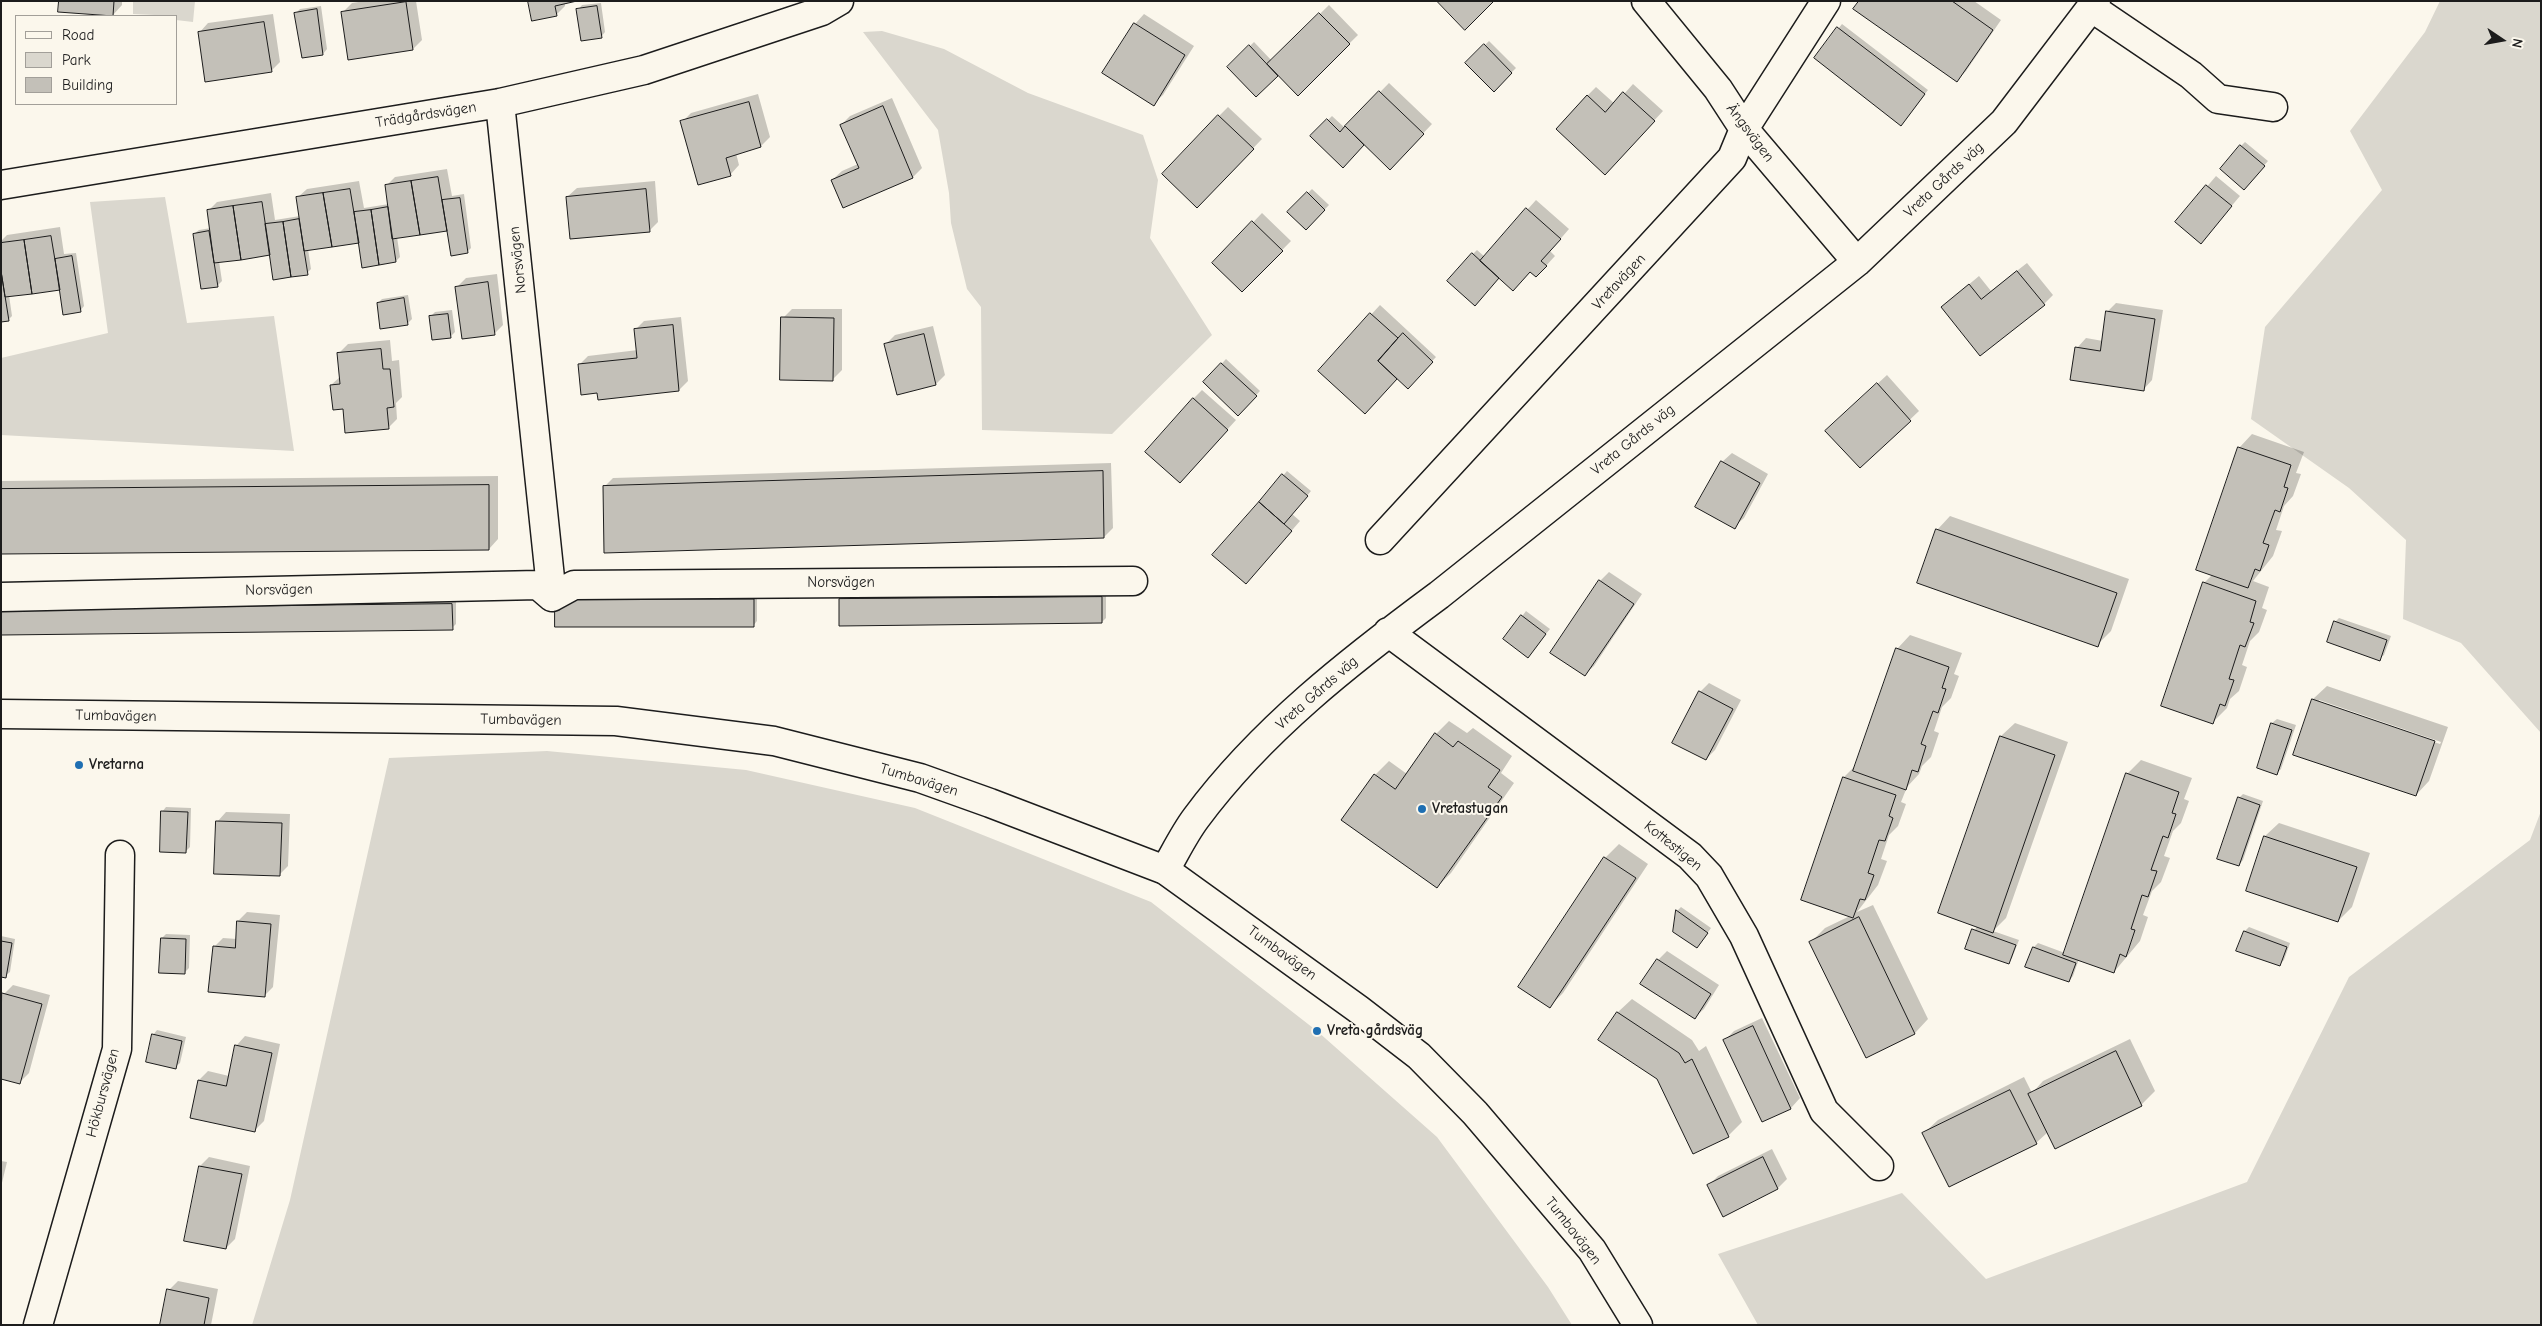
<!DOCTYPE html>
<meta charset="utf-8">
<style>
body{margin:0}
#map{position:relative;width:2542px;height:1326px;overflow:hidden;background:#fbf7ec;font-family:"Comic Neue",sans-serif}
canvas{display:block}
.frame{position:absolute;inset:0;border:2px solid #1c1c1c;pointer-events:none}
.legend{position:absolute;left:15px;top:15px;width:162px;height:90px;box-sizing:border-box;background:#fbf7ec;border:1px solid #a29f99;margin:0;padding:6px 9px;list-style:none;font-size:15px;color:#1c1c1c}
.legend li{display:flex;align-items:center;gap:10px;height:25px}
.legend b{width:25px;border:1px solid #a29f99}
.north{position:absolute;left:2477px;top:15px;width:50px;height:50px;-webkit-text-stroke:4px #fbf7ec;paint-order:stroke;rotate:102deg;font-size:14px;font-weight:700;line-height:20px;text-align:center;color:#1c1c1c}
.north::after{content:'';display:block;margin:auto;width:18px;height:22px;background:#1c1c1c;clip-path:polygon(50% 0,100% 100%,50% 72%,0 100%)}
</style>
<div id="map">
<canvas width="2542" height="1326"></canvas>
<div class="frame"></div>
<ul class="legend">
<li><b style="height:6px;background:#fbf7ec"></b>Road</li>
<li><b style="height:14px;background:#dad7ce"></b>Park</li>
<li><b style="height:14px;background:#c3c0b8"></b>Building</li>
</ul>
<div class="north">N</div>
</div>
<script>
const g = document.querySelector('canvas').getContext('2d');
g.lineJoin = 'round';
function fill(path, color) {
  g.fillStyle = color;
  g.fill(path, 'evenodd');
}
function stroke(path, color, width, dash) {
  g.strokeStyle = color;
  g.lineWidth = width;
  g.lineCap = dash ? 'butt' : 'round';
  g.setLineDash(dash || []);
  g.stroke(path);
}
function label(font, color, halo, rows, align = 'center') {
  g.font = font + ' "Comic Neue",sans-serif';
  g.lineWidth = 4;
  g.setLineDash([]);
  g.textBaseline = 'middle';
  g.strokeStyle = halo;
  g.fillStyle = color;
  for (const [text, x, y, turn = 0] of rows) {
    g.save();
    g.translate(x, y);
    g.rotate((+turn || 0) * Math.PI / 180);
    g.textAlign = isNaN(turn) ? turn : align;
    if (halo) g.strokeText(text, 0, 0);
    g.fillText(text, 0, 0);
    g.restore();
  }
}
fill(new Path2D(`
 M 133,1 L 195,1 L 193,22 L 176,20 L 176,16 L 133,14 Z
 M 2440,1 L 2541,1 L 2541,733 L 2461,643 L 2403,619 L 2406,540 L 2349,488 L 2251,419 L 2265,327 L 2382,190 L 2350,131 L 2425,32 Z
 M 882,31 L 944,49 L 1028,93 L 1143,135 L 1158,180 L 1150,238 L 1212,335 L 1112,434 L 982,430 L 981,307 L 967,289 L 951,223 L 949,193 L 938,130 L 863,32 Z
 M 165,197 L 187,323 L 274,316 L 294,451 L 1,435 L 1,358 L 108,333 L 90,202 Z
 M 547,751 L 746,770 L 915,808 L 1151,902 L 1317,1031 L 1437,1137 L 1548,1287 L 1572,1325 L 252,1325 L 290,1200 L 389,758 Z
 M 2541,811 L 2541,1325 L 1758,1325 L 1718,1254 L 1902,1193 L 1986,1279 L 2247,1182 L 2349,977 L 2530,840 Z`), '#dad7ce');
fill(new Path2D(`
 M 60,1 L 122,1 L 122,5 L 113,15 Z
 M 365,1 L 416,1 L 422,40 L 413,49 L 343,12 L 352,3 Z
 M 529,1 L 565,3 L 565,6 L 556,15 Z
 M 1860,1 L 1974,1 L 2001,20 L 1966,71 L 1957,80 Z
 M 601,3 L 605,32 L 601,37 L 578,10 L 582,5 Z
 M 1329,5 L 1358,35 L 1298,94 L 1278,74 L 1256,95 L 1229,67 L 1254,42 L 1272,61 Z
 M 321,6 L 327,49 L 323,54 L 303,57 L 296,13 L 300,9 Z
 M 273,14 L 280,62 L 271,71 L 199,33 L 208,23 Z
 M 1144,14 L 1194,46 L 1163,95 L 1153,104 L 1135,24 Z
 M 1842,24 L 1928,90 L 1905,120 L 1815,58 Z
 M 1489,41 L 1516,68 L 1494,90 L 1467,63 Z
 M 1389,83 L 1432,124 L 1399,159 L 1365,144 L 1343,166 L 1312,136 L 1332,116 L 1345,128 Z
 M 1633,84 L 1663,111 L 1614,164 L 1587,96 L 1596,87 L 1615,104 Z
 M 758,94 L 770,137 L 761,146 L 736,153 L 739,165 L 730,175 L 682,122 L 691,113 Z
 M 892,98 L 922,168 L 913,177 L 843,206 L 832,180 L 842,171 L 858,164 L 841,125 L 850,116 Z
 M 1228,107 L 1262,139 L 1206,197 L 1219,116 Z
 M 2245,142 L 2268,161 L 2248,184 L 2241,146 Z
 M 447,169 L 452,196 L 464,194 L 471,248 L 467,252 L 448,228 L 397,237 L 400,257 L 396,261 L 360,241 L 308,249 L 311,269 L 307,273 L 271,254 L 219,261 L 222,281 L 217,286 L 194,234 L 199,230 L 211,228 L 208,211 L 217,202 L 271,193 L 275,220 L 300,216 L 297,198 L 307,189 L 359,181 L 364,208 L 389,204 L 386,186 L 395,177 Z
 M 2216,176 L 2240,196 L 2201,242 L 2177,222 Z
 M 655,181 L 658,222 L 649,231 L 567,197 L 577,188 Z
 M 1312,189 L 1329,205 L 1306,229 L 1289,212 Z
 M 1536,200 L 1569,229 L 1550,251 L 1555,256 L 1545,267 L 1499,277 L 1479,300 L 1473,254 L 1477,250 L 1485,257 Z
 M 1262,213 L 1291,241 L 1242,291 L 1214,263 Z
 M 60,227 L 64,254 L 76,253 L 84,306 L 80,311 L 61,288 L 9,295 L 12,316 L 8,320 L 1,321 L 1,241 L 7,235 Z
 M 2027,263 L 2053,295 L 2044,304 L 1942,307 L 1979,276 L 1991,291 Z
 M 497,274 L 503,325 L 494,334 L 457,287 L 466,278 Z
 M 408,295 L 412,319 L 408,323 L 378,303 L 382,299 Z
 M 2116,303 L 2163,310 L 2152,380 L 2143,390 L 2077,348 L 2086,338 L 2103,341 L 2107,312 Z
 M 1380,305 L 1436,357 L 1408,387 L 1397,378 L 1374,403 L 1319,371 Z
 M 792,309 L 842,309 L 842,370 L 833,379 L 783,318 Z
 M 452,310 L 455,332 L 450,337 L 431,316 L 435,312 Z
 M 681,317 L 688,381 L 679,390 L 598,392 L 579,365 L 588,356 L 638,350 L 635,330 L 644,321 Z
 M 933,326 L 945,375 L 936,384 L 898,393 L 886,344 L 895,335 Z
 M 390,340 L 392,361 L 399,360 L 402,397 L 396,403 L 397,419 L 388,428 L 344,408 L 331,385 L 341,376 L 339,353 L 348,344 Z
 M 1226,359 L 1260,391 L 1238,414 L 1205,382 Z
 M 1887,375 L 1919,411 L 1860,467 L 1836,422 Z
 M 1202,390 L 1236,420 L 1189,472 L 1193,399 Z
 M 2252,434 L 2304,452 L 2296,473 L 2301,474 L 2293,496 L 2284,506 L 2276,530 L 2282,531 L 2273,556 L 2253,581 L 2269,587 L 2262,608 L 2267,610 L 2259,632 L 2250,641 L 2242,665 L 2247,667 L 2239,691 L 2230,699 L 2227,708 L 2213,722 L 2204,583 L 2212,575 L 2239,448 Z
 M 1732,453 L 1768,474 L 1744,518 L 1734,527 L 1722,462 Z
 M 1111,463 L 1113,528 L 1104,537 L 604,487 L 613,478 Z
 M 1287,471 L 1311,491 L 1292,514 L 1300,521 L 1255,573 L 1261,502 Z
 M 498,476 L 498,539 L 489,549 L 1,553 L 1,481 Z
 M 1950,516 L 2129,579 L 2111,631 L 2097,645 L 1937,530 Z
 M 1609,572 L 1642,594 L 1594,666 L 1584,675 L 1600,581 Z
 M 1106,593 L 1106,618 L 1102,622 L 840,600 L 844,596 Z
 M 560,595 L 757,595 L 757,621 L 753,626 L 557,626 Z
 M 456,600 L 456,624 L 452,628 L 1,605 Z
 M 1526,611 L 1550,629 L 1528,656 L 1505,639 Z
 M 2339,618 L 2391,636 L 2384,655 L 2379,659 L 2335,622 Z
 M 1910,635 L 1962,653 L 1954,674 L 1959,676 L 1951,698 L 1942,707 L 1934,731 L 1939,733 L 1931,757 L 1922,766 L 1919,774 L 1907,787 L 1901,802 L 1906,804 L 1898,826 L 1889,835 L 1881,859 L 1887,861 L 1878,885 L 1857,912 L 1873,905 L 1928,1019 L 1915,1033 L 1866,1057 L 1811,942 L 1825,928 L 1850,916 L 1844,777 L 1857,764 L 1897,649 Z
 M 1709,683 L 1741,700 L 1715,750 L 1706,759 L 1700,692 Z
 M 2327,686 L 2448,727 L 2429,781 L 2416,795 L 2313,699 ZM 2319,700 L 2441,742 L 2440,744 L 2319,703 Z
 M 2277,719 L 2296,725 L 2281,769 L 2277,773 L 2258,767 L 2272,723 Z
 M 1449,721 L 1467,733 L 1473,728 L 1512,756 L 1501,773 L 1514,783 L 1451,873 L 1437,887 L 1375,775 L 1389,761 L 1407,774 L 1436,734 Z
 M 2015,723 L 2068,742 L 2006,918 L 1993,931 L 2019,940 L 2012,958 L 2008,962 L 1966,948 L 1977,926 L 2001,736 Z
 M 2141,760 L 2192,778 L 2184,799 L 2189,801 L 2181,823 L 2173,831 L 2164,856 L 2170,858 L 2161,882 L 2152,891 L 2143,915 L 2148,917 L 2140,941 L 2114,972 L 2079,959 L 2073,976 L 2069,981 L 2027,966 L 2034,947 L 2038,943 L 2065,953 L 2127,774 Z
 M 2243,794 L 2263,801 L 2243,860 L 2239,865 L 2239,798 Z
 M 166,807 L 191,808 L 190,847 L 185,852 L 162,812 Z
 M 226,812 L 290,814 L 288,866 L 279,875 L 217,822 Z
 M 2279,823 L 2370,853 L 2352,907 L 2338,921 L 2247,890 L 2265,836 Z
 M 1619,844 L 1648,864 L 1563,993 L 1550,1006 L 1605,858 Z
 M 1681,907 L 1711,928 L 1701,942 L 1674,931 L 1677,911 Z
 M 247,912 L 280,915 L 273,987 L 264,996 L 214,947 L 223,938 L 237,939 L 238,921 Z
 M 2249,927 L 2290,943 L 2284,960 L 2279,965 L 2238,950 L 2245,931 Z
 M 166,934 L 190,935 L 189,968 L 184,973 L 162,938 Z
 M 1,936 L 15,939 L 10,972 L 5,976 L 1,976 Z
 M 1667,951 L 1719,985 L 1704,1009 L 1694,1018 L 1658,960 Z
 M 13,985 L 50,995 L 29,1073 L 20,1082 L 1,1077 L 1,1002 L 4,994 Z
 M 1632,999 L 1692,1040 L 1699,1051 L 1706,1046 L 1742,1122 L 1728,1136 L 1658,1078 L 1600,1040 L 1618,1012 Z
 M 1762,1018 L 1800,1098 L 1791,1108 L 1763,1121 L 1725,1040 L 1734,1031 Z
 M 157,1030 L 186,1037 L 180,1063 L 175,1067 L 153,1035 Z
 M 245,1036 L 280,1044 L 264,1121 L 255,1130 L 199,1080 L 208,1071 L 229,1076 L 236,1046 Z
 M 2130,1039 L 2155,1091 L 2141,1105 L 2055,1147 L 2048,1132 L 2036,1143 L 1924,1133 L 1938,1120 L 2024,1077 L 2032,1093 L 2043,1081 Z
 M 1772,1149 L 1787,1179 L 1778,1188 L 1723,1215 L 1709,1185 L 1718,1176 Z
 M 209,1157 L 250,1166 L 235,1239 L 226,1248 L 200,1166 Z
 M 1,1161 L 7,1162 L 1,1187 Z
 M 178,1281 L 218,1289 L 211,1325 L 162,1325 L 169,1290 Z`), '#0003');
const building = new Path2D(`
 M 59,1 L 114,1 L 113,16 L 58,12 Z
 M 528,1 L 577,1 L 555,6 L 557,16 L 532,21 Z
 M 1437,1 L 1494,1 L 1465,30 Z
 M 1859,1 L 1952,1 L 1993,30 L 1957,82 L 1853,9 Z
 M 406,2 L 413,50 L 348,60 L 341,12 Z
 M 597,6 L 602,38 L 581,41 L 576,9 Z
 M 317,9 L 323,55 L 302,58 L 294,13 Z
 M 1319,13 L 1350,44 L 1298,96 L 1267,64 Z
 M 264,22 L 272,72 L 205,82 L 198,32 Z
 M 1134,23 L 1185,55 L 1154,106 L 1102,73 Z
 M 1837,27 L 1925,94 L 1901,126 L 1814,58 Z
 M 1484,44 L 1512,73 L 1494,92 L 1465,63 Z
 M 1249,45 L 1278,76 L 1256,97 L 1227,67 Z
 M 1379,91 L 1424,134 L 1390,170 L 1345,126 Z
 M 1623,92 L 1655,121 L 1605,175 L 1556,129 L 1587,95 L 1605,112 Z
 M 749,102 L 761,147 L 726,158 L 731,176 L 698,185 L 680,121 Z
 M 883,106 L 913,178 L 843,208 L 831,180 L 859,168 L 840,125 Z
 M 1218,115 L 1254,149 L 1197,208 L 1162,174 Z
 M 1327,119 L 1340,132 L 1345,126 L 1364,145 L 1343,168 L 1310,136 Z
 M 2240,145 L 2265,166 L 2244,190 L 2220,169 Z
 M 438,177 L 447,231 L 420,235 L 411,181 Z
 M 411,181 L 420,235 L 392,239 L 385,185 Z
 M 2206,185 L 2232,206 L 2201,244 L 2175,222 Z
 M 350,189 L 359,243 L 332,247 L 323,193 Z
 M 646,189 L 650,232 L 570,239 L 566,197 Z
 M 1307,192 L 1325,210 L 1306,230 L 1287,212 Z
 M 323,193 L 332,247 L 304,251 L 296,197 Z
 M 460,198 L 468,253 L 451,256 L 442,200 Z
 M 262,202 L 270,255 L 241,260 L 233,206 Z
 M 233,206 L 241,260 L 214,263 L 207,210 Z
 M 388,207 L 396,262 L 379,265 L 371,210 Z
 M 1526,208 L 1561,239 L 1541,261 L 1547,266 L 1536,277 L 1530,272 L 1513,291 L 1480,261 Z
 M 371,210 L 379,265 L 362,268 L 354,212 Z
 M 299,219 L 308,275 L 291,277 L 283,222 Z
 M 1252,221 L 1283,251 L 1242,292 L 1212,263 Z
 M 283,222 L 291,277 L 273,280 L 265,224 Z
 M 209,231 L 218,287 L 201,289 L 193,234 Z
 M 51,236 L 60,290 L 32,294 L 24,240 Z
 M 24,240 L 32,294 L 5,297 L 1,271 L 1,243 Z
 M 1472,253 L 1499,278 L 1475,306 L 1447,281 Z
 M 72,256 L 81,312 L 63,315 L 55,259 Z
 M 1,271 L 9,321 L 1,322 Z
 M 2017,271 L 2045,305 L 1980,356 L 1941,307 L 1969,284 L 1981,299 Z
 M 488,282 L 495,335 L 462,339 L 455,287 Z
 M 404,298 L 408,325 L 380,329 L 377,303 Z
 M 2106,311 L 2155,319 L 2144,391 L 2070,380 L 2075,347 L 2100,351 Z
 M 1370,313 L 1398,338 L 1378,361 L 1397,379 L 1365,414 L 1318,371 Z
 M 448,314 L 451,338 L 432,340 L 429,316 Z
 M 781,317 L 834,318 L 833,381 L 780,380 Z
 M 673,325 L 679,391 L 598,400 L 597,393 L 581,395 L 578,364 L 637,358 L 634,329 Z
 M 1403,333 L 1433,362 L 1408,389 L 1378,361 Z
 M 924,334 L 936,385 L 897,395 L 884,344 Z
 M 381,349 L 383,369 L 390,369 L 394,407 L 387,408 L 389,429 L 345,433 L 343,409 L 333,410 L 330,385 L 340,384 L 337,353 Z
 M 1221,363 L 1257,396 L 1238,416 L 1203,382 Z
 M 1877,383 L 1911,421 L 1860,468 L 1825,431 Z
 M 1193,398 L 1228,430 L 1180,483 L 1145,452 Z
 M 2238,447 L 2291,465 L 2284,487 L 2288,488 L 2280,512 L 2275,510 L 2263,543 L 2269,545 L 2260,571 L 2255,569 L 2248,588 L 2196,570 Z
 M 1721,461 L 1760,483 L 1735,529 L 1695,507 Z
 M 1103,471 L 1104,538 L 604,553 L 603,486 Z
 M 1282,474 L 1308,496 L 1284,524 L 1259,502 Z
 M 489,485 L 489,550 L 1,554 L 1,489 Z
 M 1259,502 L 1292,531 L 1246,584 L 1212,555 Z
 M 1936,529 L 2117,593 L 2098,647 L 1917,583 Z
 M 1599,580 L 1634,604 L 1585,676 L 1550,653 Z
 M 2203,582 L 2256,601 L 2250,622 L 2254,623 L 2245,647 L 2240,645 L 2229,679 L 2234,680 L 2225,706 L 2220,704 L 2213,724 L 2161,706 Z
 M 1102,597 L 1102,623 L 839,626 L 839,599 Z
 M 555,599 L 754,599 L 754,627 L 555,627 Z
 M 452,604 L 453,630 L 1,635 L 1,609 Z
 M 1521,615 L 1546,634 L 1528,658 L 1503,639 Z
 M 2334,621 L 2387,640 L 2380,661 L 2327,642 Z
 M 1896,648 L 1949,667 L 1942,688 L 1946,689 L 1938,713 L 1933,711 L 1921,744 L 1926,746 L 1918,772 L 1912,770 L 1906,790 L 1853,771 Z
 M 1699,691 L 1733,709 L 1706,760 L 1672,743 Z
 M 2312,699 L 2435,741 L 2416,796 L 2293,755 Z
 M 2271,723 L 2292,730 L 2277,775 L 2257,768 Z
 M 1435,733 L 1453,747 L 1458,741 L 1500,770 L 1488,787 L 1502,797 L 1437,888 L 1341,820 L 1374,774 L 1395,789 Z
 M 2000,736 L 2055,755 L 1993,933 L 1938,913 Z
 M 2126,773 L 2179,792 L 2172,813 L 2176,814 L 2168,838 L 2163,836 L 2151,870 L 2157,871 L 2148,897 L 2142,895 L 2131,929 L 2135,930 L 2126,957 L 2120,954 L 2114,973 L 2063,955 Z
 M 1843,777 L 1896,795 L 1889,816 L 1893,818 L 1885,841 L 1879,840 L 1868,873 L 1874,875 L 1865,900 L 1860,899 L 1853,918 L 1801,900 Z
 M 2238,797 L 2260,805 L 2239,866 L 2217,859 Z
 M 161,811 L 188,812 L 186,853 L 160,852 Z
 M 216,821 L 282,823 L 280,876 L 214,874 Z
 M 2264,836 L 2357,867 L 2338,922 L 2246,891 Z
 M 1604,857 L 1636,878 L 1550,1008 L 1518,987 Z
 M 1676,910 L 1708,933 L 1697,948 L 1673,932 Z
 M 1859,917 L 1915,1034 L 1866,1058 L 1809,942 Z
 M 237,921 L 271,924 L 265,997 L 208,992 L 213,946 L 235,948 Z
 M 1972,929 L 2016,945 L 2009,964 L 1965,949 Z
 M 2244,931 L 2287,947 L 2280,966 L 2236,951 Z
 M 161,938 L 186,939 L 185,974 L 159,973 Z
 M 1,941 L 12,943 L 6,978 L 1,977 Z
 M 2033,947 L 2076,963 L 2069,982 L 2025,967 Z
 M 1657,959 L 1711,994 L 1695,1019 L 1640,984 Z
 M 2,993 L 42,1004 L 20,1084 L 1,1079 Z
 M 1617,1012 L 1679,1053 L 1685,1063 L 1692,1059 L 1729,1137 L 1693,1154 L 1657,1079 L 1598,1040 Z
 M 1753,1026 L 1791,1109 L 1762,1122 L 1723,1040 Z
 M 152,1034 L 182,1041 L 176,1069 L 146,1062 Z
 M 235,1045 L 272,1053 L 255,1132 L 190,1118 L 198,1080 L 226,1086 Z
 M 2116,1051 L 2142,1106 L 2055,1149 L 2028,1094 Z
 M 2010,1090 L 2037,1144 L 1949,1187 L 1922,1133 Z
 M 1763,1157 L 1778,1189 L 1723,1217 L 1707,1185 Z
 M 199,1166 L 242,1174 L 226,1249 L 184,1241 Z
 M 167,1289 L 209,1298 L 204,1325 L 160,1325 Z`);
fill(building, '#c3c0b8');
stroke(building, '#1c1c1c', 1);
const street = new Path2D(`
 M 1646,1 L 1718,89 L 1744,129 L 1857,262
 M 2092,8 L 2191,75 L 2218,99 L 2273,107
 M 500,103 L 552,597
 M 1,185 L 500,103 L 644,70 L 822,11 L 839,1
 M 1380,540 L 1732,158 L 1744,129 L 1826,1
 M 1,597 L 538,585 L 552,597 L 574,585 L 1133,581
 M 1388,632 L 1690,856 L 1709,876 L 1744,936 L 1824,1111 L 1879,1166
 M 1165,870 C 1175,853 1184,834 1196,818 C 1261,730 1351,660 1439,595 L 1857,262 L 2004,122 L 2096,1
 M 38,1325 L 117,1049 L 120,855`);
const secondary = new Path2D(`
 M 1,714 L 616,721 L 774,741 L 920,778 L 990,803 L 1165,870 L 1358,1009 L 1419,1056 L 1475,1113 L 1592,1250 L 1638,1325`);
stroke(street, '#1c1c1c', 31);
stroke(secondary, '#1c1c1c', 31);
stroke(street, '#fbf7ec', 28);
stroke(secondary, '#fbf7ec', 28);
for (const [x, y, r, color] of [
 [79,765,5,"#1f6fb2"],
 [1422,809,5,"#1f6fb2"],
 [1317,1031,5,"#1f6fb2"]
]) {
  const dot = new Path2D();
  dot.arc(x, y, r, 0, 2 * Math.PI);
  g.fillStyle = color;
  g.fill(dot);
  stroke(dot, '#fbf7ec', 2);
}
label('15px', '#1c1c1c', '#fbf7ec', [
 ["Trädgårdsvägen",426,115,-9],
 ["Ängsvägen",1750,133,53],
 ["Vreta Gårds väg",1944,180,-43],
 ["Norsvägen",518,260,-96],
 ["Vretavägen",1619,282,-47],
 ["Vreta Gårds väg",1633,440,-39],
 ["Norsvägen",841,583],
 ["Norsvägen",279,590,-1],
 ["Vreta Gårds väg",1317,693,-41],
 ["Tumbavägen",116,716,1],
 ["Tumbavägen",521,720,1],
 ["Tumbavägen",919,780,17],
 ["Kottestigen",1673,846,39],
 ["Tumbavägen",1282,953,36],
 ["Hökbursvägen",103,1093,-75],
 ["Tumbavägen",1573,1231,52]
]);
label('bold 15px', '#1c1c1c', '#fbf7ec', [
 ["Vretarna",89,765],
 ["Vretastugan",1432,809],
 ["Vreta gårdsväg",1327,1031]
], 'left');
</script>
